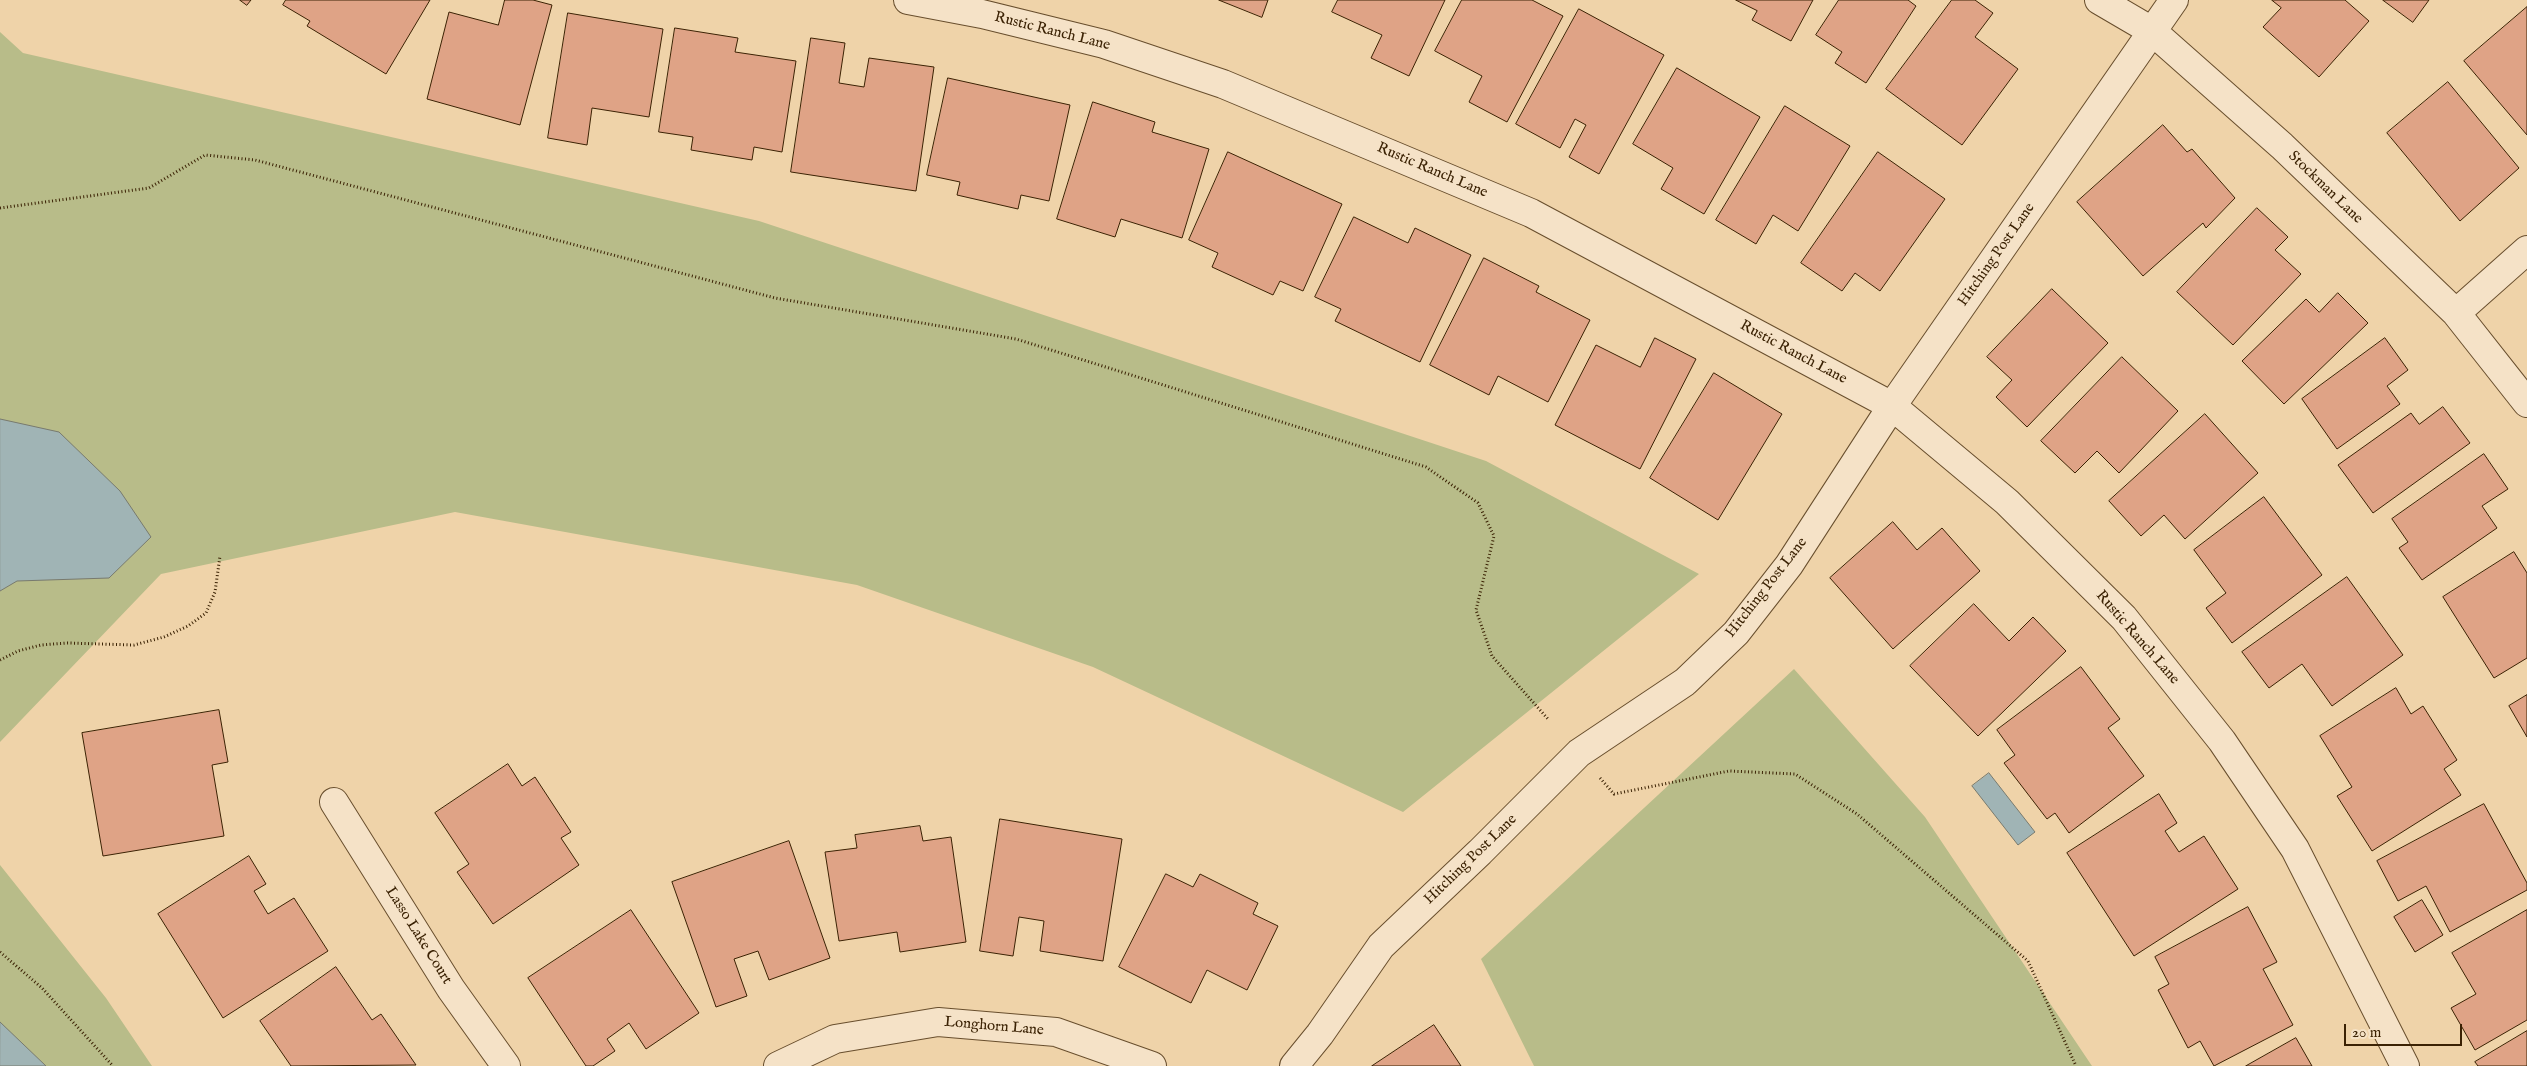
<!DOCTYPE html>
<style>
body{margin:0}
#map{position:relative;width:2527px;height:1066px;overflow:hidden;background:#efd3a9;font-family:"IM FELL English",serif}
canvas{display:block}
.scale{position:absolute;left:2344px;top:1024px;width:118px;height:22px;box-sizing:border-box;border:2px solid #3b2204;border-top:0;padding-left:6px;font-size:15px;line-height:18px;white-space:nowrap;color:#3b2204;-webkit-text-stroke:4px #f5e2c7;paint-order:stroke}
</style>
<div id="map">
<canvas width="2527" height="1066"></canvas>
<div class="scale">20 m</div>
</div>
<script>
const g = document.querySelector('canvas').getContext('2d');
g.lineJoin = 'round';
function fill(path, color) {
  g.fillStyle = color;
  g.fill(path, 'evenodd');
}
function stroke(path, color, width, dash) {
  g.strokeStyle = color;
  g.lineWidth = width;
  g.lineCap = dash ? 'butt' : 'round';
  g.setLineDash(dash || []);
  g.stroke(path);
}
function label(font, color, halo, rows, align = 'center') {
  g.font = font + ' "IM FELL English",serif';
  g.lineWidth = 4;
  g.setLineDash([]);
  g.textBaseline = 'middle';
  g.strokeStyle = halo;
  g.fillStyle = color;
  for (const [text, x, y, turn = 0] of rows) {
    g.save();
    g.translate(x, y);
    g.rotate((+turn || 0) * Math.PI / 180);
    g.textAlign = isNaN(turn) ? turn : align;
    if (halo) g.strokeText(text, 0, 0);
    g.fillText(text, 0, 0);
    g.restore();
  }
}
fill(new Path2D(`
 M 0,32 L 23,53 L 759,221 L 1486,461 L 1699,574 L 1403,812 L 1093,667 L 857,585 L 455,512 L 161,574 L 0,742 Z
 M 1794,669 L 1925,817 L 2092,1066 L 1534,1066 L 1481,959 Z
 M 0,865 L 106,998 L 152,1066 L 0,1066 Z`), '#b8bc89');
const water = new Path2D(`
 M 0,419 L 59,432 L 120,491 L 151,537 L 109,578 L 17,581 L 0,591 Z
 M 1989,773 L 2035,832 L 2018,845 L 1972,786 Z
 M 0,1022 L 46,1066 L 0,1066 Z`);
fill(water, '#a0b4b5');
stroke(water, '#787a6e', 1);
const building = new Path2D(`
 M 240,0 L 251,0 L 247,5 Z
 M 286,0 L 430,0 L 386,74 L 307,26 L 310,21 L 283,5 Z
 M 505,0 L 533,0 L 552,5 L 520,125 L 427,99 L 449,12 L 498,25 Z
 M 1219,0 L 1268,0 L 1262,17 Z
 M 1338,0 L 1445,0 L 1409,76 L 1371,58 L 1382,35 L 1332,12 Z
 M 1462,0 L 1532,0 L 1563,16 L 1507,122 L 1469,102 L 1482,76 L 1435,51 Z
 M 1736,0 L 1813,0 L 1791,41 L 1752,20 L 1757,11 Z
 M 1839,0 L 1908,0 L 1916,6 L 1866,83 L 1835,63 L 1842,52 L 1816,35 Z
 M 1952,0 L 1975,0 L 1993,13 L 1975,37 L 2018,69 L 1962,145 L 1886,89 Z
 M 2272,0 L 2345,0 L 2369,21 L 2319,77 L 2263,27 L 2281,8 Z
 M 2383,0 L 2429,0 L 2413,22 Z
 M 2527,7 L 2527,135 L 2464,61 Z
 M 1579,9 L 1664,55 L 1599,174 L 1569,157 L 1586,125 L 1575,119 L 1560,148 L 1516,124 Z
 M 568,13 L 663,29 L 649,117 L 592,108 L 587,145 L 548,138 Z
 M 675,28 L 738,38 L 735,52 L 796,61 L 782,152 L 754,147 L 752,160 L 691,150 L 693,137 L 659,132 Z
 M 811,38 L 845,43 L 839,83 L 864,87 L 869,58 L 934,67 L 916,191 L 791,172 Z
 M 1677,68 L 1760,117 L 1704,214 L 1661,189 L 1673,168 L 1633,144 Z
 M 948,78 L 1070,105 L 1049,201 L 1021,195 L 1018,209 L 957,195 L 960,182 L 927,175 Z
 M 2448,82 L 2519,168 L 2460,221 L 2387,133 Z
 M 1093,102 L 1155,122 L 1152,132 L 1209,149 L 1182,238 L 1121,219 L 1115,237 L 1057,219 Z
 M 1785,106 L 1850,146 L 1798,231 L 1773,215 L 1756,244 L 1716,220 Z
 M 2163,125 L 2187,152 L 2192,149 L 2235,198 L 2206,228 L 2203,223 L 2143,276 L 2077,202 Z
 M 1228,152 L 1342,204 L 1303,291 L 1280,281 L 1273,295 L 1212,267 L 1218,253 L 1189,240 Z
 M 1878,152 L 1945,199 L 1880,291 L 1855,273 L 1842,291 L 1801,263 Z
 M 2257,208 L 2288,237 L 2275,250 L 2301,274 L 2233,345 L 2177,292 Z
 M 1354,217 L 1408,243 L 1415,228 L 1471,255 L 1420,362 L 1335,321 L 1341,309 L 1315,297 Z
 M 1484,258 L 1539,286 L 1536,292 L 1590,320 L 1548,402 L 1498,376 L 1489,395 L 1430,365 Z
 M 2052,289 L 2108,343 L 2027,427 L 1996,397 L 2012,380 L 1987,357 Z
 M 2338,293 L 2368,323 L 2284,404 L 2242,361 L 2306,299 L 2319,312 Z
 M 1655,338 L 1696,359 L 1640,469 L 1555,425 L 1596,345 L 1640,367 Z
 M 2385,338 L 2408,370 L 2387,386 L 2400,404 L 2337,449 L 2302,399 Z
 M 2122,357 L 2178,411 L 2119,473 L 2097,451 L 2075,473 L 2041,441 Z
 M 1714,373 L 1782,414 L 1718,520 L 1650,478 Z
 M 2443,407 L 2470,443 L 2373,513 L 2338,465 L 2411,413 L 2419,424 Z
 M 2205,414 L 2258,473 L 2185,539 L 2164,515 L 2141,536 L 2109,501 Z
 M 2484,454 L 2508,489 L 2482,506 L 2497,528 L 2422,580 L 2399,548 L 2408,542 L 2392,519 Z
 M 2264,497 L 2322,575 L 2232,643 L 2206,608 L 2226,593 L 2194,550 Z
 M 1893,522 L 1917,550 L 1942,528 L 1980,571 L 1893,649 L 1830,578 Z
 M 2514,552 L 2527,573 L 2527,658 L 2494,678 L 2443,597 Z
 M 2347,577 L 2403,655 L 2332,706 L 2302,664 L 2269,688 L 2242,652 Z
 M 1974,604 L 2009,641 L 2033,617 L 2066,651 L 1978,736 L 1910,666 Z
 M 2081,667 L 2120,719 L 2108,728 L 2144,776 L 2069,833 L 2055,813 L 2047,819 L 2004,763 L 2015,755 L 1997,730 Z
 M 2396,688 L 2411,714 L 2423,706 L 2457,760 L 2444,769 L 2461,795 L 2372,851 L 2337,796 L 2352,787 L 2320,736 Z
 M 2527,695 L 2527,737 L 2509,706 Z
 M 219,710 L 228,762 L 212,765 L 224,836 L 103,856 L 82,733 Z
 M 508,764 L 522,786 L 535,777 L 571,832 L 561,838 L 579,865 L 493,924 L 457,872 L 469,864 L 435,813 Z
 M 2159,794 L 2177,823 L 2165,831 L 2179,852 L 2204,836 L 2238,889 L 2134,956 L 2067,853 Z
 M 2484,804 L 2527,883 L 2527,890 L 2450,932 L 2426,886 L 2398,901 L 2377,861 Z
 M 1000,819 L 1122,839 L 1103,961 L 1040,951 L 1044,921 L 1019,917 L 1013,956 L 980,951 Z
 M 920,826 L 923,841 L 951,837 L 966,942 L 900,952 L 897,932 L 839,941 L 825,852 L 857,848 L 855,835 Z
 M 789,841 L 830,958 L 769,980 L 758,951 L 734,959 L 747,996 L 716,1007 L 672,882 Z
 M 249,856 L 266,884 L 254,891 L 268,914 L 294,898 L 328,951 L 223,1018 L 158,914 Z
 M 1166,874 L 1193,887 L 1200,874 L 1258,903 L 1253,914 L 1278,926 L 1247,990 L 1207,970 L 1191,1003 L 1119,967 Z
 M 2422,900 L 2443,935 L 2415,952 L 2394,917 Z
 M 2248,907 L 2277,962 L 2263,969 L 2293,1025 L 2214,1066 L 2200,1041 L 2188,1048 L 2158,990 L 2169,984 L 2155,957 Z
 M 631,910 L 699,1013 L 646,1049 L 629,1023 L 607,1039 L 615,1051 L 593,1066 L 586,1066 L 528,978 Z
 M 2527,910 L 2527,1020 L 2475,1050 L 2451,1008 L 2476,994 L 2452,953 Z
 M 336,967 L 372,1020 L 381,1014 L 416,1065 L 291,1066 L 260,1021 Z
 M 1434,1025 L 1461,1066 L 1372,1066 Z
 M 2527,1031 L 2527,1066 L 2478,1066 L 2475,1062 Z
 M 2296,1038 L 2312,1066 L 2246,1066 Z`);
fill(building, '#dfa386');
stroke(building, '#3b2204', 1);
const street = new Path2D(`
 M 908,0 L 982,14 L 1104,44 L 1223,84 L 1531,213 L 1892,406 L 2007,502 L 2124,618 L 2222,741 L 2295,849 L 2405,1066
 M 2099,0 L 2152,31 L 2282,146 L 2456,313 L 2527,403
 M 2456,313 L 2527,250
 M 334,802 L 451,989 L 506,1066
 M 778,1066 L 835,1039 L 938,1022 L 1056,1032 L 1152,1066
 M 1294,1066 L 1320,1034 L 1381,946 L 1480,852 L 1579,753 L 1685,682 L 1736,633 L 1789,565 L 1892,406 L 2174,0`);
stroke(street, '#684e2d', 30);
stroke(new Path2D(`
 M 0,208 L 149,188 L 205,155 L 255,160 L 775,298 L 1016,339 L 1426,467 L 1478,503 L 1494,536 L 1476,610 L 1492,656 L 1548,719
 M 0,660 L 18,651 L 41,645 L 68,643 L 134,645 L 164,637 L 188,626 L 206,613 L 215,592 L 220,556
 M 1600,778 L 1614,794 L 1729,771 L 1795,774 L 1857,814 L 2028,961 L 2076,1066
 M 0,952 L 42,988 L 113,1066`), '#3b2204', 3, [1, 2.5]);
stroke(street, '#f5e2c7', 28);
label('15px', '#3b2204', '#f5e2c7', [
 ["Rustic Ranch Lane",1052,32,14],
 ["Rustic Ranch Lane",1432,171,23],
 ["Stockman Lane",2325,188,44],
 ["Hitching Post Lane",1997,255,-55],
 ["Rustic Ranch Lane",1793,353,28],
 ["Hitching Post Lane",1767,588,-52],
 ["Rustic Ranch Lane",2137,638,49],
 ["Hitching Post Lane",1471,860,-44],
 ["Lasso Lake Court",418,936,58],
 ["Longhorn Lane",994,1027,5]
]);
</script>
